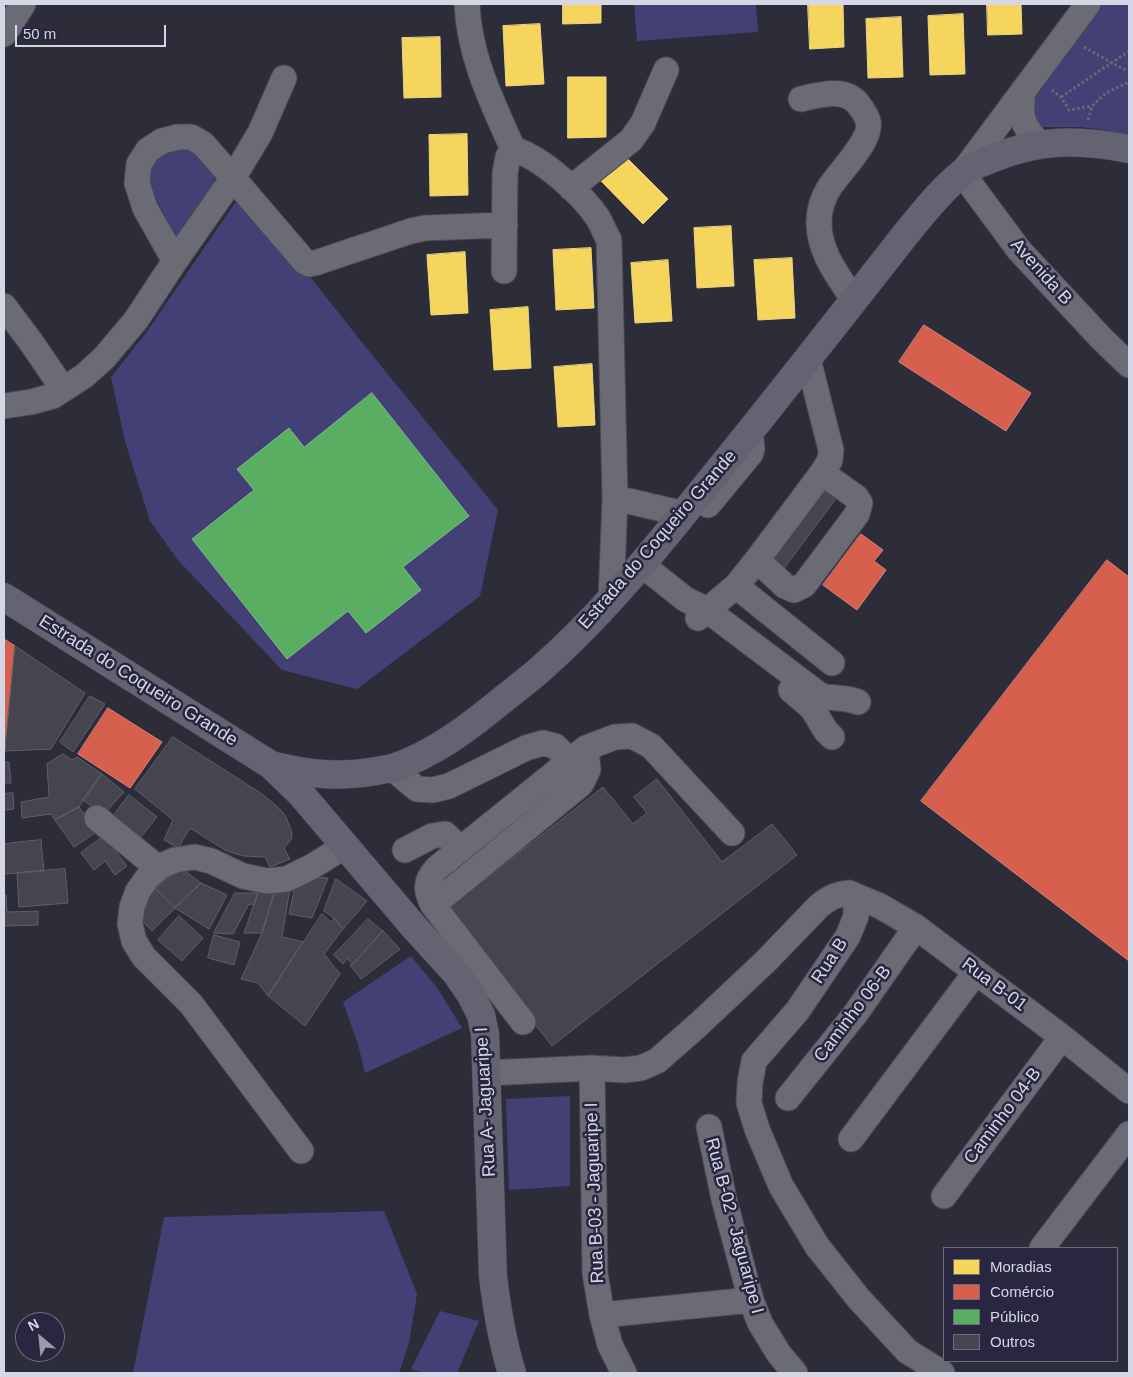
<!DOCTYPE html>
<meta charset="utf-8">
<style>
body{margin:0}
#map{position:relative;width:1133px;height:1377px;overflow:hidden;background:#2d2d39;font-family:Arial,sans-serif}
canvas{display:block}
.frame{position:absolute;inset:0;border:5px solid #d5d6e6;pointer-events:none}
.legend{position:absolute;left:943px;top:1247px;width:175px;height:115px;box-sizing:border-box;background:#28273f;border:1px solid #6d6d82;margin:0;padding:6px 9px;list-style:none;font-size:15px;color:#d5d6e6}
.legend li{display:flex;align-items:center;gap:10px;height:25px}
.legend b{width:25px;border:1px solid #6d6d82}
.north{position:absolute;left:15px;top:1312px;width:50px;height:50px;box-sizing:border-box;background:#28273f;border:1px solid #6d6d82;border-radius:50%;rotate:332deg;font-size:14px;font-weight:700;line-height:20px;text-align:center;color:#d5d6e6}
.north::after{content:'';display:block;margin:auto;width:18px;height:22px;background:#9a9ba9;clip-path:polygon(50% 0,100% 100%,50% 72%,0 100%)}
.scale{position:absolute;left:15px;top:25px;width:151px;height:22px;box-sizing:border-box;border:2px solid #d5d6e6;border-top:0;padding-left:6px;font-size:15px;line-height:18px;white-space:nowrap;color:#d5d6e6;-webkit-text-stroke:4px #28273f;paint-order:stroke}
</style>
<div id="map">
<canvas width="1133" height="1377"></canvas>
<div class="frame"></div>
<ul class="legend">
<li><b style="height:14px;background:#f6d55c"></b>Moradias</li>
<li><b style="height:14px;background:#d6604d"></b>Comércio</li>
<li><b style="height:14px;background:#5aae61"></b>Público</li>
<li><b style="height:14px;background:#45444f"></b>Outros</li>
</ul>
<div class="north">N</div>
<div class="scale">50 m</div>
</div>
<script>
const g = document.querySelector('canvas').getContext('2d');
g.lineJoin = 'round';
function fill(path, color) {
  g.fillStyle = color;
  g.fill(path, 'evenodd');
}
function stroke(path, color, width, dash) {
  g.strokeStyle = color;
  g.lineWidth = width;
  g.lineCap = dash ? 'butt' : 'round';
  g.setLineDash(dash || []);
  g.stroke(path);
}
function label(font, color, halo, rows, align = 'center') {
  g.font = font + ' Arial,sans-serif';
  g.lineWidth = 5;
  g.setLineDash([]);
  g.textBaseline = 'middle';
  g.strokeStyle = halo;
  g.fillStyle = color;
  for (const [text, x, y, turn = 0] of rows) {
    g.save();
    g.translate(x, y);
    g.rotate((+turn || 0) * Math.PI / 180);
    g.textAlign = isNaN(turn) ? turn : align;
    if (halo) g.strokeText(text, 0, 0);
    g.fillText(text, 0, 0);
    g.restore();
  }
}
fill(new Path2D(`
 M 634,4 L 756,4 L 758,32 L 637,41 Z
 M 1097,4 L 1129,4 L 1129,136 L 1105,130 L 1080,127 L 1043,127 L 1036,123 L 1031,115 L 1032,99 Z
 M 191,148 L 215,172 L 213,196 L 179,244 L 150,186 L 150,163 L 170,150 Z
 M 241,194 L 274,231 L 360,340 L 498,510 L 480,596 L 357,689 L 282,670 L 177,559 L 150,521 L 125,441 L 111,377 L 146,333 Z
 M 411,956 L 438,989 L 462,1028 L 365,1073 L 358,1044 L 343,1002 Z
 M 570,1096 L 570,1186 L 509,1190 L 506,1099 Z
 M 384,1211 L 417,1294 L 409,1343 L 399,1373 L 133,1373 L 164,1217 Z
 M 440,1311 L 479,1321 L 457,1373 L 424,1373 L 411,1369 Z`), '#434075');
const homes = new Path2D(`
 M 563,4 L 601,4 L 601,23 L 563,24 Z
 M 808,4 L 843,4 L 844,47 L 810,49 Z
 M 987,4 L 1021,4 L 1022,34 L 988,35 Z
 M 963,14 L 965,74 L 930,75 L 928,16 Z
 M 901,17 L 903,77 L 868,78 L 866,19 Z
 M 540,24 L 544,84 L 506,86 L 503,26 Z
 M 440,37 L 441,97 L 404,98 L 402,38 Z
 M 568,77 L 606,77 L 606,137 L 568,138 Z
 M 467,134 L 468,195 L 430,196 L 429,135 Z
 M 626,157 L 668,199 L 643,224 L 601,181 Z
 M 731,226 L 734,286 L 697,288 L 694,228 Z
 M 591,248 L 594,308 L 556,310 L 553,250 Z
 M 465,252 L 468,313 L 431,315 L 427,255 Z
 M 792,258 L 795,318 L 758,320 L 754,260 Z
 M 668,260 L 672,321 L 635,323 L 631,263 Z
 M 528,307 L 531,368 L 494,370 L 490,310 Z
 M 592,364 L 595,425 L 558,427 L 554,367 Z`);
fill(homes, '#f6d55c');
stroke(homes, '#ecd585', 1);
const shops = new Path2D(`
 M 924,325 L 1031,393 L 1006,431 L 899,362 Z
 M 861,534 L 883,550 L 874,561 L 886,570 L 857,610 L 823,585 Z
 M 1107,560 L 1129,577 L 1129,961 L 921,801 Z
 M 4,639 L 15,646 L 5,751 L 4,751 Z
 M 108,708 L 162,742 L 130,788 L 78,754 Z`);
fill(shops, '#d6604d');
stroke(shops, '#d6837b', 1);
const public = new Path2D(`
 M 372,393 L 469,516 L 403,567 L 421,590 L 366,633 L 348,611 L 287,659 L 192,539 L 254,490 L 237,469 L 289,428 L 304,447 Z`);
fill(public, '#5aae61');
stroke(public, '#7fba89', 1);
const building = new Path2D(`
 M 811,482 L 835,500 L 782,571 L 757,552 Z
 M 15,646 L 85,693 L 51,749 L 5,751 Z
 M 90,696 L 105,704 L 73,752 L 60,742 Z
 M 173,737 L 262,794 L 280,809 L 286,817 L 292,833 L 291,840 L 284,848 L 290,859 L 270,867 L 265,857 L 243,856 L 225,850 L 190,828 L 178,848 L 164,840 L 173,820 L 135,789 Z
 M 63,754 L 72,760 L 77,757 L 102,774 L 79,807 L 55,820 L 51,814 L 22,818 L 21,802 L 49,797 L 47,764 Z
 M 4,762 L 9,762 L 11,783 L 4,783 Z
 M 102,774 L 124,792 L 103,815 L 83,800 Z
 M 657,779 L 722,862 L 772,824 L 797,855 L 552,1046 L 446,910 L 603,787 L 633,824 L 647,813 L 634,797 Z
 M 13,793 L 14,809 L 4,810 L 4,794 Z
 M 129,795 L 157,817 L 136,843 L 110,820 Z
 M 79,807 L 98,831 L 74,847 L 55,820 Z
 M 104,836 L 127,866 L 115,875 L 105,861 L 94,870 L 81,853 Z
 M 41,840 L 44,871 L 4,874 L 4,844 Z
 M 181,868 L 201,883 L 175,908 L 156,889 Z
 M 65,869 L 68,903 L 19,907 L 17,873 Z
 M 310,877 L 328,878 L 312,918 L 289,914 L 296,882 Z
 M 336,879 L 367,901 L 343,929 L 334,918 L 324,911 Z
 M 291,882 L 282,937 L 303,942 L 268,996 L 258,983 L 241,979 L 262,933 L 275,890 Z
 M 201,883 L 227,895 L 209,929 L 175,908 Z
 M 156,889 L 175,908 L 152,931 L 134,912 Z
 M 275,890 L 262,933 L 244,933 L 258,893 Z
 M 235,893 L 258,893 L 254,905 L 249,904 L 233,934 L 214,933 Z
 M 4,895 L 6,895 L 7,912 L 38,911 L 38,925 L 4,926 Z
 M 322,914 L 331,922 L 334,918 L 343,929 L 324,954 L 340,974 L 305,1026 L 268,996 Z
 M 179,916 L 203,938 L 182,961 L 158,940 Z
 M 368,919 L 383,931 L 353,964 L 347,959 L 343,964 L 334,955 Z
 M 383,931 L 400,949 L 361,979 L 350,965 L 353,964 Z
 M 214,935 L 240,942 L 234,965 L 208,958 Z`);
fill(building, '#45444f');
stroke(building, '#5f5f6a', 1);
const minor = new Path2D(`
 M 467,4 C 469,56 492,102 513,149 C 541,157 582,194 598,218 C 602,225 605,233 609,240 L 615,498 L 611,599
 M 1088,4 L 962,173 L 1019,250 L 1101,338 L 1129,365
 M 4,34 L 23,4
 M 284,78 L 260,133 L 233,178 L 304,261 L 309,264 L 315,263 L 411,231 L 425,228 L 505,225
 M 1023,91 C 1020,117 1021,125 1040,144
 M 801,99 C 819,95 845,87 858,104 C 862,109 866,114 868,121 C 873,140 839,172 829,188 C 823,198 819,209 819,221 C 818,251 838,276 854,300
 M 571,188 L 631,140 L 643,123 L 666,70
 M 504,271 L 505,173 L 508,157 L 513,149
 M 4,306 L 31,342 L 63,389
 M 4,406 L 31,402 L 53,396 L 84,376 L 104,358 L 136,320 L 175,261 L 233,178 L 203,144 L 191,137 L 178,137 L 162,141 L 148,150 L 139,164 L 137,183 L 145,208 L 175,261
 M 615,498 L 684,514
 M 708,505 L 751,453 L 752,448 L 750,432
 M 757,560 L 785,586 L 794,590 L 804,585 L 857,514 L 860,503 L 856,497 L 822,473
 M 641,564 L 685,599 L 707,610 L 821,696 C 834,699 846,697 858,702
 M 736,586 L 832,663
 M 698,618 L 736,586 L 757,560 L 822,473 L 830,460 L 831,450 L 808,359
 M 791,690 L 812,708 L 826,731 L 832,737
 M 392,768 L 417,789 L 433,790 L 449,786 L 526,748 L 543,743 L 555,746 L 570,761
 M 97,818 L 158,868
 M 405,850 L 432,836 L 445,834 L 461,849
 M 849,893 L 880,906 L 916,927 L 1062,1037 L 1129,1091
 M 433,905 L 581,784 L 588,770 L 586,748
 M 523,1022 L 433,905 C 425,890 425,881 437,868 L 586,748 L 615,737 L 632,736 L 651,746 L 732,833
 M 592,1068 L 595,1273 L 602,1315 L 610,1345 L 624,1373
 M 487,1073 L 592,1068 L 624,1070 L 641,1068 L 657,1061 L 698,1025 L 766,961 L 819,906 C 829,898 836,894 849,893 L 856,902 L 856,916 L 848,936 L 798,1010 L 754,1061 L 750,1083 L 749,1103 L 757,1129 L 781,1186 L 817,1246 L 859,1299 L 907,1351 L 942,1373
 M 788,1098 L 856,1013 L 916,927
 M 709,1127 L 724,1199 L 751,1300 L 760,1323 L 779,1354 L 795,1373
 M 851,1139 L 976,972
 M 301,1151 L 191,1004 L 144,957 L 134,941 L 130,924 L 132,907 L 138,891 L 148,877 L 161,866 L 175,860 L 195,857 L 211,861 L 243,876 L 267,881 L 287,879 L 313,866 L 345,846
 M 944,1196 L 1062,1037
 M 1042,1248 L 1129,1134
 M 602,1315 L 751,1300`);
const major = new Path2D(`
 M 4,597 L 271,765 L 301,794 L 414,927 L 456,973 L 471,995 L 481,1015 L 485,1034 L 493,1276 C 497,1310 502,1341 512,1373
 M 271,765 C 309,774 337,778 376,771 C 381,770 387,769 393,768 C 434,754 468,728 501,701 C 516,689 531,678 545,665 C 612,605 667,534 723,465 C 786,387 847,309 909,230 C 925,211 941,190 961,174 C 969,167 981,163 991,159 C 1038,139 1080,139 1129,149`);
stroke(minor, '#494853', 27);
stroke(major, '#494853', 29);
stroke(new Path2D(`
 M 1084,47 L 1123,69 L 1129,70
 M 1052,90 L 1061,97 L 1069,110 L 1092,106
 M 1061,97 L 1129,51
 M 1088,120 L 1092,106 L 1106,93 L 1129,82`), '#686872', 3, [2.5, 2.5]);
stroke(minor, '#6b6b76', 25);
stroke(major, '#646372', 28);
label('18px', '#d5d6e6', '#28273f', [
 ["Avenida B",1041,272,48],
 ["Estrada do Coqueiro Grande",658,540,-49],
 ["Estrada do Coqueiro Grande",138,681,32],
 ["Rua B",830,961,-57],
 ["Rua B-01",994,985,37],
 ["Caminho 06-B",853,1014,-53],
 ["Rua A- Jaguaripe I",486,1102,-93],
 ["Caminho 04-B",1003,1116,-53],
 ["Rua B-03 - Jaguaripe I",595,1193,-92],
 ["Rua B-02 - Jaguaripe I",734,1226,75]
]);
</script>
